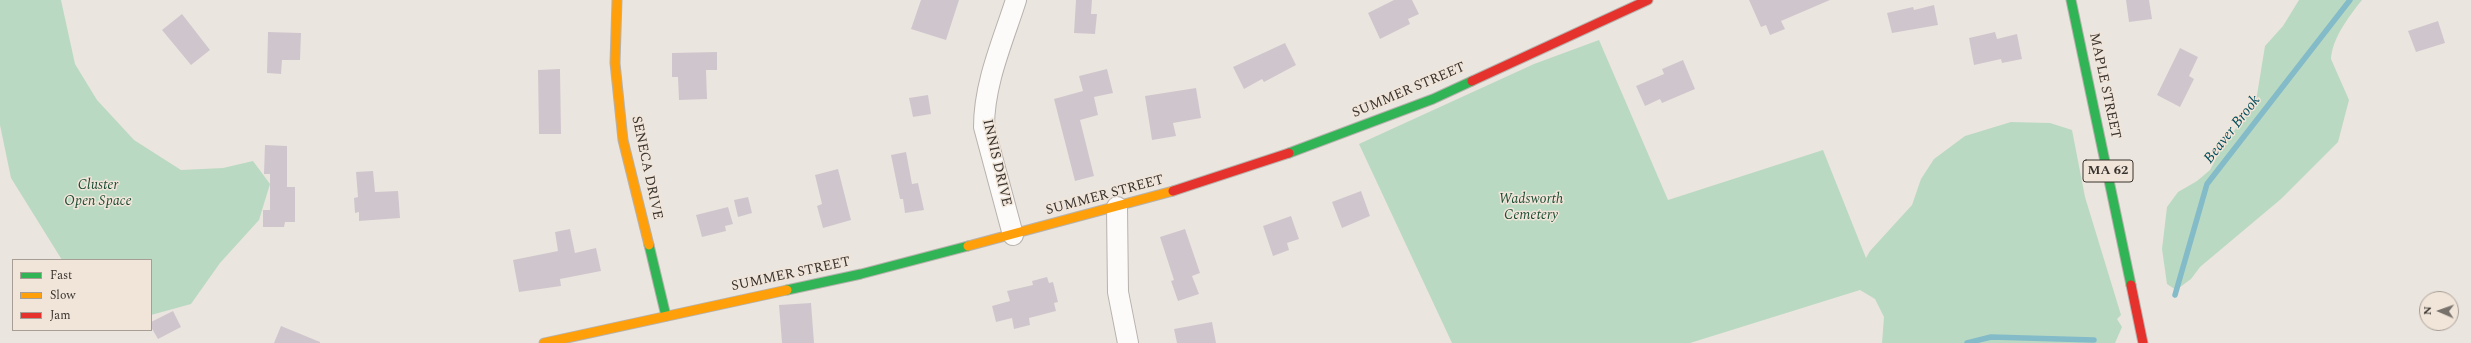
<!DOCTYPE html>
<style>
body{margin:0}
#map{position:relative;width:2471px;height:343px;overflow:hidden;background:#ebe5df;font-family:Spectral,serif}
canvas{display:block}
.legend{position:absolute;left:12px;top:259px;width:140px;height:72px;box-sizing:border-box;background:#f1e5d9;border:1px solid #a79e95;margin:0;padding:5px 7px;list-style:none;font-size:12px;color:#38332e}
.legend li{display:flex;align-items:center;gap:8px;height:20px}
.legend b{width:20px;border:1px solid #a79e95}
.north{position:absolute;left:2419px;top:291px;width:40px;height:40px;box-sizing:border-box;background:#f1e5d9;border:1px solid #a79e95;border-radius:50%;rotate:272deg;font-size:11px;font-weight:700;line-height:16px;text-align:center;color:#38332e}
.north::after{content:'';display:block;margin:auto;width:14px;height:18px;background:#77716c;clip-path:polygon(50% 0,100% 100%,50% 72%,0 100%)}
</style>
<div id="map">
<canvas width="2471" height="343"></canvas>
<ul class="legend">
<li><b style="height:5px;background:#30b455"></b>Fast</li>
<li><b style="height:5px;background:#ff9f0a"></b>Slow</li>
<li><b style="height:5px;background:#e5322d"></b>Jam</li>
</ul>
<div class="north">N</div>
</div>
<script>
const g = document.querySelector('canvas').getContext('2d');
g.lineJoin = 'round';
function fill(path, color) {
  g.fillStyle = color;
  g.fill(path, 'evenodd');
}
function stroke(path, color, width, dash) {
  g.strokeStyle = color;
  g.lineWidth = width;
  g.lineCap = dash ? 'butt' : 'round';
  g.setLineDash(dash || []);
  g.stroke(path);
}
function label(font, color, halo, rows, align = 'center') {
  g.font = font + ' Spectral,serif';
  g.lineWidth = 3;
  g.setLineDash([]);
  g.textBaseline = 'middle';
  g.strokeStyle = halo;
  g.fillStyle = color;
  for (const [text, x, y, turn = 0] of rows) {
    g.save();
    g.translate(x, y);
    g.rotate((+turn || 0) * Math.PI / 180);
    g.textAlign = isNaN(turn) ? turn : align;
    if (halo) g.strokeText(text, 0, 0);
    g.fillText(text, 0, 0);
    g.restore();
  }
}
fill(new Path2D(`
 M 0,0 L 61,0 L 75,64 L 97,100 L 134,140 L 181,170 L 223,168 L 253,161 L 270,184 L 259,220 L 220,263 L 191,304 L 151,315 L 151,260 L 62,260 L 11,178 L 0,125 Z
 M 2299,0 L 2362,0 C 2349,16 2332,39 2331,59 L 2349,100 L 2338,142 L 2281,199 L 2200,267 L 2191,279 L 2176,290 L 2167,284 L 2162,249 L 2167,207 L 2178,192 L 2197,181 L 2210,170 L 2222,147 L 2245,116 L 2257,95 L 2265,46 L 2283,26 Z
 M 1599,40 L 1668,200 L 1823,150 L 1866,258 L 1870,251 L 1912,205 L 1921,179 L 1934,159 L 1965,136 L 2011,122 L 2050,123 L 2072,130 L 2085,197 L 2121,315 L 2117,319 L 2122,327 L 2115,343 L 1882,343 L 1884,317 L 1875,299 L 1860,290 L 1690,343 L 1452,343 L 1359,144 L 1534,64 Z`), '#bad9c2');
stroke(new Path2D(`
 M 2175,295 L 2207,184 L 2350,0
 M 1967,343 L 1991,337 L 2094,340`), '#84bbc8', 5.5);
fill(new Path2D(`
 M 921,0 L 959,0 L 946,40 L 911,29 Z
 M 1076,0 L 1092,0 L 1091,14 L 1097,14 L 1095,34 L 1074,33 Z
 M 1394,0 L 1412,0 L 1419,14 L 1408,19 L 1410,24 L 1380,39 L 1368,13 Z
 M 1749,0 L 1830,0 L 1781,21 L 1785,29 L 1770,35 L 1766,25 L 1761,27 Z
 M 2126,0 L 2149,0 L 2152,19 L 2129,22 Z
 M 1934,5 L 1938,25 L 1892,33 L 1887,13 L 1913,7 L 1914,10 Z
 M 182,14 L 210,50 L 191,65 L 162,30 Z
 M 2438,21 L 2445,43 L 2416,52 L 2408,31 Z
 M 268,32 L 301,33 L 300,60 L 282,60 L 281,74 L 267,73 Z
 M 1995,32 L 1997,39 L 2017,34 L 2022,59 L 2002,63 L 2001,59 L 1974,65 L 1969,38 Z
 M 1285,43 L 1296,65 L 1264,82 L 1262,79 L 1244,89 L 1233,67 Z
 M 2180,48 L 2198,57 L 2189,76 L 2194,79 L 2180,107 L 2157,95 Z
 M 717,52 L 717,70 L 706,70 L 707,99 L 679,100 L 678,77 L 672,77 L 672,53 Z
 M 1683,60 L 1695,89 L 1662,103 L 1660,99 L 1645,106 L 1636,86 L 1664,74 L 1662,69 Z
 M 560,69 L 561,134 L 539,134 L 538,70 Z
 M 1107,69 L 1113,93 L 1094,97 L 1098,115 L 1080,120 L 1094,176 L 1075,181 L 1054,99 L 1083,91 L 1079,76 Z
 M 1196,88 L 1201,118 L 1173,123 L 1176,136 L 1152,140 L 1145,96 Z
 M 928,95 L 931,114 L 913,117 L 909,98 Z
 M 265,145 L 287,146 L 287,187 L 295,187 L 295,222 L 285,222 L 284,227 L 263,227 L 263,210 L 270,210 L 270,174 L 264,174 Z
 M 906,152 L 912,184 L 918,183 L 924,210 L 905,213 L 903,199 L 900,199 L 891,155 Z
 M 838,169 L 851,220 L 823,228 L 817,206 L 822,204 L 815,175 Z
 M 373,171 L 375,192 L 398,191 L 400,218 L 359,221 L 359,212 L 355,213 L 354,198 L 358,197 L 356,172 Z
 M 1361,191 L 1370,216 L 1342,228 L 1332,202 Z
 M 748,197 L 752,213 L 738,217 L 734,200 Z
 M 728,207 L 733,224 L 725,226 L 726,231 L 702,237 L 696,215 Z
 M 1291,216 L 1299,239 L 1287,243 L 1289,250 L 1273,256 L 1263,226 Z
 M 570,229 L 575,253 L 596,248 L 601,271 L 560,279 L 561,286 L 519,292 L 513,260 L 558,251 L 555,232 Z
 M 1185,229 L 1200,273 L 1192,276 L 1199,294 L 1178,301 L 1171,281 L 1174,280 L 1160,237 Z
 M 1047,277 L 1049,283 L 1053,282 L 1058,302 L 1054,303 L 1056,311 L 1029,318 L 1030,325 L 1014,329 L 1012,318 L 996,322 L 992,306 L 1010,301 L 1007,291 L 1033,285 L 1032,281 Z
 M 811,303 L 814,343 L 782,343 L 779,305 Z
 M 173,311 L 181,327 L 158,339 L 151,327 L 151,322 Z
 M 1212,322 L 1216,343 L 1177,343 L 1174,329 Z
 M 281,326 L 320,342 L 320,343 L 274,343 Z`), '#cfc6cd');
const street = new Path2D(`
 M 1117,207 L 1118,292 L 1128,343
 M 1013,235 L 984,127 C 984,83 1003,41 1016,0`);
const fast = new Path2D(`
 M 2071,0 L 2131,285
 M 1289,153 L 1433,99 L 1472,81
 M 649,245 L 666,316
 M 787,290 L 861,274 L 968,246`);
const slow = new Path2D(`
 M 617,0 L 615,63 L 623,140 L 649,245
 M 968,246 L 1173,191
 M 544,343 L 787,290`);
const jam = new Path2D(`
 M 1472,81 L 1648,0
 M 1173,191 L 1289,153
 M 2131,285 L 2143,343`);
stroke(street, '#b7b2ad', 22);
stroke(fast, '#b7b2ad', 11);
stroke(slow, '#b7b2ad', 11);
stroke(jam, '#b7b2ad', 11);
stroke(street, '#fcfbfa', 20);
stroke(fast, '#30b455', 9);
stroke(slow, '#ff9f0a', 9);
stroke(jam, '#e5322d', 9);
for (const [x, y, w] of [
 [2108,171,50]
]) {
  const box = new Path2D();
  box.roundRect(x - w / 2, y - 11, w, 22, 3);
  g.fillStyle = '#f1e5d9';
  g.fill(box);
  stroke(box, '#38332e', 1);
}
label('bold 13px', '#38332e', null, [
 ["MA 62",2108,171]
]);
label('14px', '#38332e', '#f1e5d9', [
 ["MAPLE STREET",2104,86,78],
 ["SUMMER STREET",1409,91,-23],
 ["INNIS DRIVE",996,163,77],
 ["SENECA DRIVE",646,168,78],
 ["SUMMER STREET",1105,196,-15],
 ["SUMMER STREET",791,275,-12]
]);
label('italic 14px', '#1c4d34', '#f1e5d9', [
 ["Cluster",98,186],
 ["Open Space",98,202],
 ["Wadsworth",1531,200],
 ["Cemetery",1531,216]
]);
label('italic 15px', '#004c5c', '#f1e5d9', [
 ["Beaver Brook",2233,130,-52]
]);
</script>
